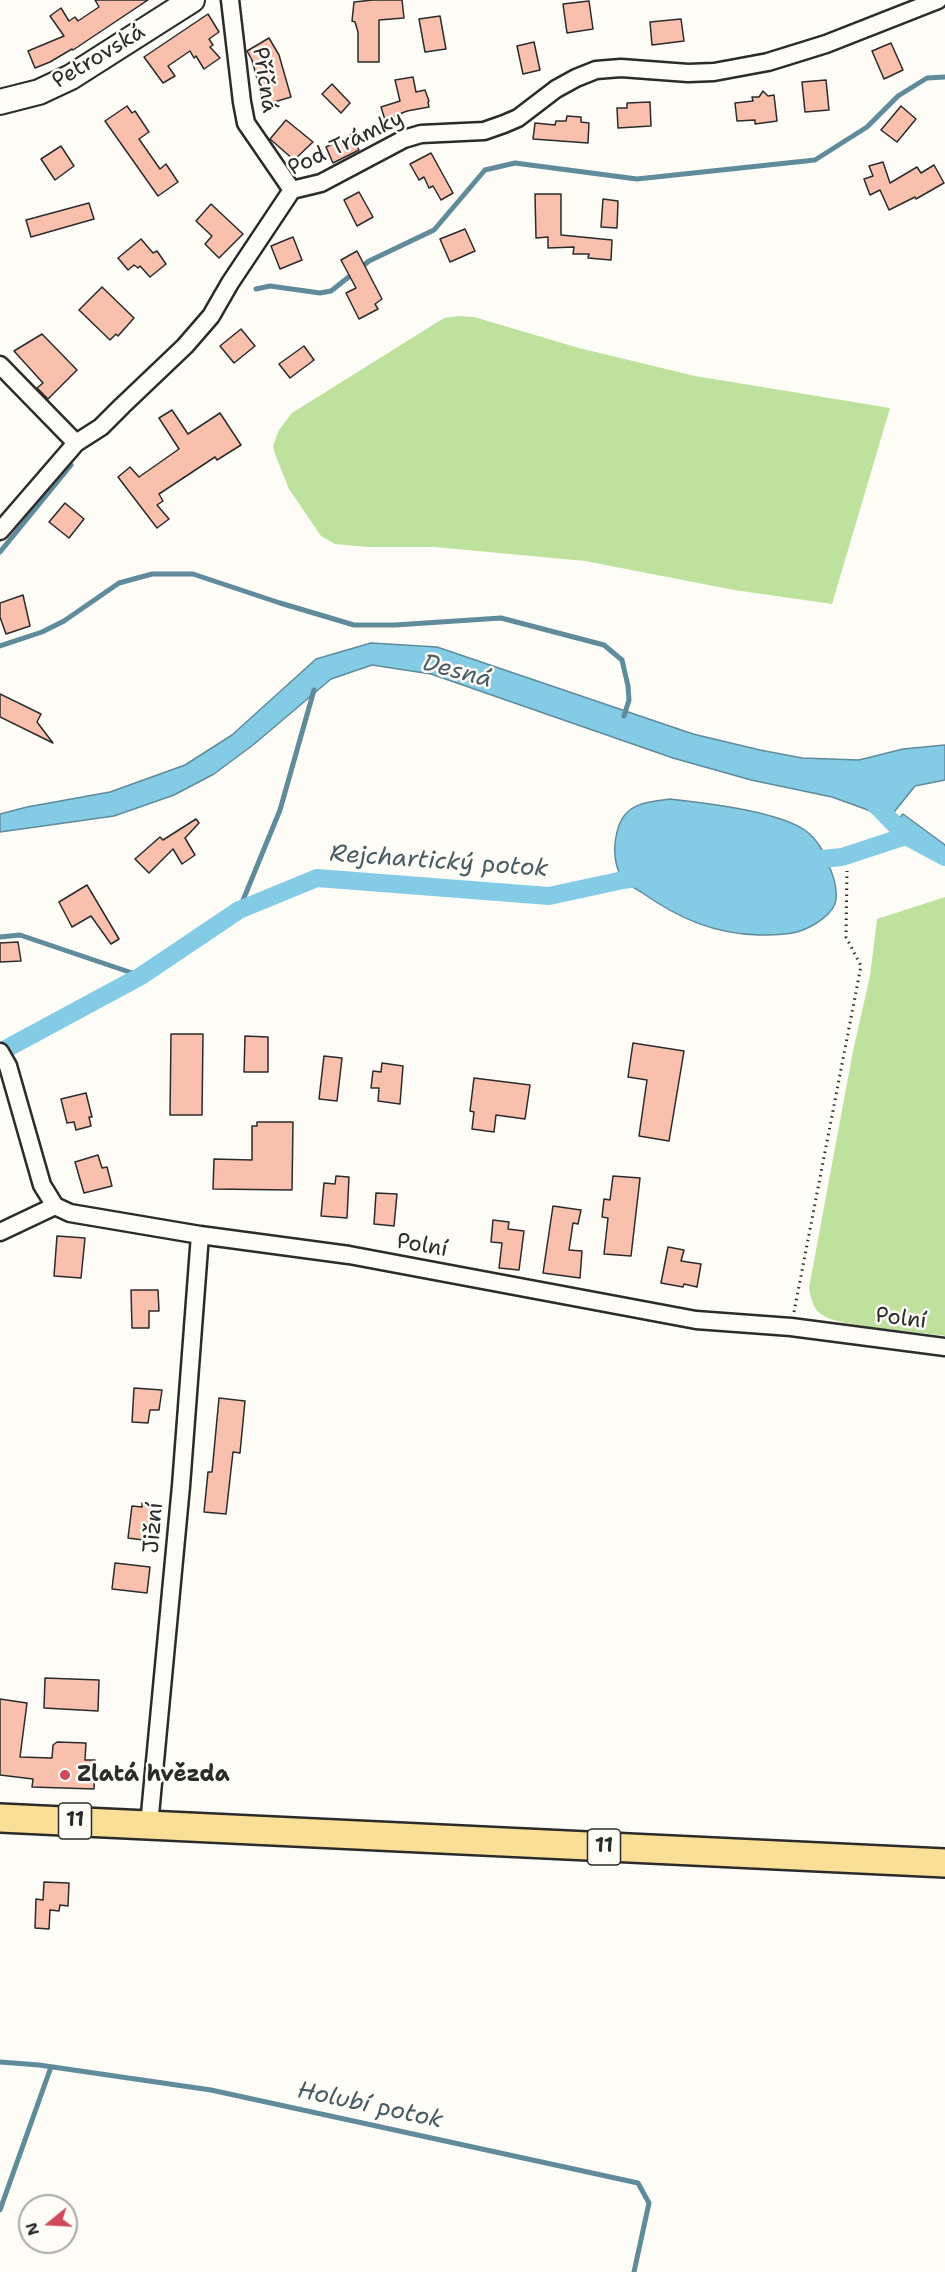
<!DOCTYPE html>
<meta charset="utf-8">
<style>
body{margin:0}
#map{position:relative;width:945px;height:2272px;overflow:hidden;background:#fdfcf7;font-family:"Shantell Sans",sans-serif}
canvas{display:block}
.north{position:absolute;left:18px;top:2194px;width:60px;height:60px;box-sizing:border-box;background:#fdfcf7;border:2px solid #a9a8a5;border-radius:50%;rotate:252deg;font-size:16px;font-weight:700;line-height:24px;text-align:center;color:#2b2b2b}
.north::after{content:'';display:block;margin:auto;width:21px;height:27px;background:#d1495b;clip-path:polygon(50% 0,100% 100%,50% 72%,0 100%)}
</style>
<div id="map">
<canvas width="945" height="2272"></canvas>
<div class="north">N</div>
</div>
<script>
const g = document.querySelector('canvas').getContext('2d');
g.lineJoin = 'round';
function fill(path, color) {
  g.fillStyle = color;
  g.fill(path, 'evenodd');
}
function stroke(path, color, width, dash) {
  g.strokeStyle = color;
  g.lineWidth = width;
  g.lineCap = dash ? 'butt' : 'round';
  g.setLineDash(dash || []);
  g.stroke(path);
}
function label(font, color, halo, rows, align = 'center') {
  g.font = font + ' "Shantell Sans",sans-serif';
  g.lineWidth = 5;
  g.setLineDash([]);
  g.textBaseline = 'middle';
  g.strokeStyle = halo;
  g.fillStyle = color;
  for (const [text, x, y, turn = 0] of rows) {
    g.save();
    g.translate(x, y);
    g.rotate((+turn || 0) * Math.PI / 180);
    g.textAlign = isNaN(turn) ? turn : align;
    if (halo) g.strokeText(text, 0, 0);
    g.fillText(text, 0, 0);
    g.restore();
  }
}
fill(new Path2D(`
 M 458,316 L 474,317 L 579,348 L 695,376 L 890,408 L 832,604 L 734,590 L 585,561 L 435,547 L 367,547 L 335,544 L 321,536 L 289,489 L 275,454 L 273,446 L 279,430 L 292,413 L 444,318 Z
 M 945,897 L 945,1336 C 920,1332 842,1327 824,1316 C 813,1310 811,1299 809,1288 L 853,1051 L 870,976 L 877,919 Z`), '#bee29d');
const water = new Path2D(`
 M 371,643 L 437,647 L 693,734 L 760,750 L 802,758 L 859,760 L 903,749 L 945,745 L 945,780 L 915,786 L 886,822 L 868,810 L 832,797 L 751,780 L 673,758 L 431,674 L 372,665 L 331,679 L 253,745 L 214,774 L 174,795 L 114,816 L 0,832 L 0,814 L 27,807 L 110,792 L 185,765 L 232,735 L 316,659 Z
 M 670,799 C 704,803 778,811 806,831 C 818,840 823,851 828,864 C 833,874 837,888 836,899 C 835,914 812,927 800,931 C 789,935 771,935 759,935 C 714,934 678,918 641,892 C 636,889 627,884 623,879 C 616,870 614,855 615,845 C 618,807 636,803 670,799 Z
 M 903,814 L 945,845 L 945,863 L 921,853 L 889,828 Z`);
fill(water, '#84cbe6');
stroke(water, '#608b9b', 1.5);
stroke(new Path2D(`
 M 256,289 L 270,286 L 320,293 L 331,291 L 369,261 L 434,230 L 485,170 L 515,163 L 637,179 L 815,160 L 867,127 L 898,96 L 927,78 L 945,77
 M 0,552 L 71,465
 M 0,646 L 42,632 L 64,621 L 119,583 L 152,574 L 193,574 L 280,603 L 354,625 L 395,625 L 501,618 L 604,645 L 622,660 L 628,686 L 629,700 L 624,716
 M 239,910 L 280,810 L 314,690
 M 0,937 L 20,935 L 141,976
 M 0,2062 L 39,2065 L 211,2090 L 638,2183 L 649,2203 L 634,2272
 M 0,2210 L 51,2067`), '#608b9b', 5);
stroke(new Path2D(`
 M 871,800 L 906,836
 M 802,861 L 842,857 L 906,836 L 945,857
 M 0,1052 L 141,976 L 239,910 L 317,878 L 549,896 L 623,880 L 646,877`), '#84cbe6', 18);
const building = new Path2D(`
 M 95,0 L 148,0 L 73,50 L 72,49 L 50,62 L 35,68 L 28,51 L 64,36 L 50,16 L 61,8 L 69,21 L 75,17 L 78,21 L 99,7 Z
 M 373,0 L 402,0 L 404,18 L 379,20 L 379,62 L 358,62 L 358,32 L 355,22 L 352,21 L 354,2 Z
 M 589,1 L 593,29 L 567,33 L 563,4 Z
 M 208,14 L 219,32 L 209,39 L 213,45 L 210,47 L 220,58 L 204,69 L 196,56 L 194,58 L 190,51 L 168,66 L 175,76 L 163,83 L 144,57 Z
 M 440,16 L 446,49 L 425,52 L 419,19 Z
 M 681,19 L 684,41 L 652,45 L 650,22 Z
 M 269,38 L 279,55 L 291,97 L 264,105 L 252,60 L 247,51 Z
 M 534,42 L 540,70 L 523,74 L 517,46 Z
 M 891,43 L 903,70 L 884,79 L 872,51 Z
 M 413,77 L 416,92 L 425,90 L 429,101 L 428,102 L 429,107 L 407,111 L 385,120 L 381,107 L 400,101 L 395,80 Z
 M 826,80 L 829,110 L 805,112 L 802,82 Z
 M 332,84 L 350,103 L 341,113 L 322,94 Z
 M 763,91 L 768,96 L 774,95 L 777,121 L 755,124 L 755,120 L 737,121 L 735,103 L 753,101 L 752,97 L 759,97 Z
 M 650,102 L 651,126 L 618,128 L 617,108 L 627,108 L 627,103 Z
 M 127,106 L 132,113 L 135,111 L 149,132 L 139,139 L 160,169 L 166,164 L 178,182 L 158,196 L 105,121 Z
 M 901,106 L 916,119 L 897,142 L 881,130 Z
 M 567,116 L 581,117 L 581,122 L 589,123 L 588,143 L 533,139 L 535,123 L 555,125 L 556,121 L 566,121 Z
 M 286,120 L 313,142 L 294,160 L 270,139 Z
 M 351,135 L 359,150 L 333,163 L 326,147 Z
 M 61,146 L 74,166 L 55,180 L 41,159 Z
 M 431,153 L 453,193 L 441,200 L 433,186 L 429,188 L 424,177 L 419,180 L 410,164 Z
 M 883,162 L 890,183 L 917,167 L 921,173 L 934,165 L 944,183 L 916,199 L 915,197 L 889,210 L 880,190 L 870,195 L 864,179 L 873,176 L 869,166 Z
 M 359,192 L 373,217 L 357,226 L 344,200 Z
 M 535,194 L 561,194 L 561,235 L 612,240 L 611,260 L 588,258 L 589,254 L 573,254 L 574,247 L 548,248 L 548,237 L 536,238 Z
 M 603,199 L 618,201 L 617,228 L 601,227 Z
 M 89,203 L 94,219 L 31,237 L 26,220 Z
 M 211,204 L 243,234 L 219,258 L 205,244 L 212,236 L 196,221 Z
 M 465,229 L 475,251 L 450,262 L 440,239 Z
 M 293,237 L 302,260 L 280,269 L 271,246 Z
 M 141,239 L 153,253 L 157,251 L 166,264 L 150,277 L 140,266 L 138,268 L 134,265 L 128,270 L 118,258 Z
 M 357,251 L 382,299 L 375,304 L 378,309 L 359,319 L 346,293 L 356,288 L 341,260 Z
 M 102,287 L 134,318 L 118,336 L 116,334 L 110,340 L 79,310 Z
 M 241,329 L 255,346 L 234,363 L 220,346 Z
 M 42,334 L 77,370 L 48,399 L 37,388 L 43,383 L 14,351 Z
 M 304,346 L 314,360 L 290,378 L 279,364 Z
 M 172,410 L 188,434 L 220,413 L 241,445 L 217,460 L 215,457 L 159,494 L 163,501 L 157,505 L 169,519 L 157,528 L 118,477 L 130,467 L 139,477 L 179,449 L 159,418 Z
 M 65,503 L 84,519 L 69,538 L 49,522 Z
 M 23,595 L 30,626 L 6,634 L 0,617 L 0,603 Z
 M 0,694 L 41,714 L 37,722 L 53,743 L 0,717 Z
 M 196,819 L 199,823 L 185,838 L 195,855 L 182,864 L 173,849 L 149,873 L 135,859 L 160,837 L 163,840 Z
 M 87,885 L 119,939 L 111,944 L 91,916 L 72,927 L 59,902 Z
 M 18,942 L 21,961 L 0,962 L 0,943 Z
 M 171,1034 L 203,1034 L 202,1115 L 170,1115 Z
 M 245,1036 L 268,1037 L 268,1072 L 244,1072 Z
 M 633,1043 L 684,1051 L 669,1141 L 639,1136 L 647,1080 L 628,1077 Z
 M 324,1056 L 342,1058 L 337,1101 L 319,1099 Z
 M 382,1063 L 403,1066 L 400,1104 L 378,1101 L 379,1088 L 371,1088 L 373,1071 L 381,1072 Z
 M 474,1078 L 530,1085 L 525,1119 L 496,1115 L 494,1132 L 472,1129 L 474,1112 L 470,1111 Z
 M 86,1093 L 92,1117 L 89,1117 L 91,1126 L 76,1130 L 74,1122 L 67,1123 L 61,1099 Z
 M 257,1122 L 293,1122 L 292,1190 L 213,1189 L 214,1159 L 252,1160 L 252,1126 L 257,1126 Z
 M 98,1155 L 102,1168 L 107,1167 L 112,1186 L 84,1193 L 75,1162 Z
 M 336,1176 L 349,1177 L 347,1218 L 321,1216 L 324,1183 L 335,1184 Z
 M 613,1176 L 640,1178 L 631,1256 L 604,1254 L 608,1218 L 602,1217 L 604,1199 L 610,1200 Z
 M 376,1193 L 397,1194 L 394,1226 L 374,1224 Z
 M 553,1206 L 581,1210 L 578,1224 L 573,1223 L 569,1250 L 582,1251 L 580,1278 L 543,1273 Z
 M 493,1220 L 509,1222 L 508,1229 L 524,1231 L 519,1270 L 499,1268 L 502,1243 L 491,1242 Z
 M 57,1236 L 85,1238 L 81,1278 L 54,1276 Z
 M 668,1247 L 684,1250 L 681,1261 L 701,1264 L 697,1287 L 684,1284 L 683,1287 L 661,1283 Z
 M 131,1290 L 158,1290 L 159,1311 L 149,1311 L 149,1328 L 132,1328 Z
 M 134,1388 L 162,1390 L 159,1410 L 150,1410 L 148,1423 L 132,1422 Z
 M 219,1398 L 245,1401 L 240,1453 L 233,1452 L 226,1514 L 204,1512 L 208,1472 L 212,1472 Z
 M 142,1503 L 157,1505 L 155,1530 L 144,1529 L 143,1540 L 128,1538 L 132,1506 L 142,1507 Z
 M 115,1563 L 150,1567 L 147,1593 L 112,1589 Z
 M 45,1678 L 99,1680 L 98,1711 L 44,1708 Z
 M 0,1699 L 27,1703 L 20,1757 L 52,1758 L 53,1745 L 57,1742 L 86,1743 L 85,1760 L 95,1760 L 94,1789 L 32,1787 L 33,1779 L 0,1775 Z
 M 44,1882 L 69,1883 L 68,1906 L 60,1905 L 59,1911 L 50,1910 L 49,1929 L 35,1928 L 36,1899 L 43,1900 Z`);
fill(building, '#f9c0ae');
stroke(building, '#2b2b2b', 1.5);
const street = new Path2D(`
 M 230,0 L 242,102 L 246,123 L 292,190
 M 0,365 L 76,443 L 0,531
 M 76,443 L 101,427 L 122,406 L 185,346 L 211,316 L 230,283 L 292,190 L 321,183 L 404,139 L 421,134 L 484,131 L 504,124 L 518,118 L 556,89 L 576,78 L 596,70 L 621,68 L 688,73 L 714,72 L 768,62 L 826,44 L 938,0
 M 0,1052 L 8,1066 L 42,1185 L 55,1206 L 70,1213 L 200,1235 L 349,1255 L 696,1320 L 791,1327 L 945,1347
 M 0,1232 L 55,1206
 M 149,1825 L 181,1486 L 200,1235`);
const secondary = new Path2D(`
 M 0,102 L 39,92 L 71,77 L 192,0`);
const primary = new Path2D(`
 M 0,1818 L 945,1863`);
stroke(street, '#2b2b2b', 21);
stroke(secondary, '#2b2b2b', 28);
stroke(primary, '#2b2b2b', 32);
stroke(new Path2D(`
 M 794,1312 L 861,966 L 846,937 L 847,871`), '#2b2b2b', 3, [1.5, 4.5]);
stroke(street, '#fdfcf7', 16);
stroke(secondary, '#fdfcf7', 24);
stroke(primary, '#fadf96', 27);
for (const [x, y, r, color] of [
 [65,1775,6,"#d1495b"]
]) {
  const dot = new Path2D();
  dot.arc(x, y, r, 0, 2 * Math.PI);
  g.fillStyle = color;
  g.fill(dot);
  stroke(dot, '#fdfcf7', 2);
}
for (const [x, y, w] of [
 [75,1821,33],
 [604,1847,33]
]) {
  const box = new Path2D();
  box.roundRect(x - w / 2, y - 18, w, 36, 4.5);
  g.fillStyle = '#fdfcf7';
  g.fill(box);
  stroke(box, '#2b2b2b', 1.5);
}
label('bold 21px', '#2b2b2b', null, [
 ["11",75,1821],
 ["11",604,1847]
]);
label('22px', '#2b2b2b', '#fdfcf7', [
 ["Petrovská",99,57,-31],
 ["Příčná",264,80,81],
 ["Pod Trámky",346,144,-25],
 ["Polní",422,1246,10],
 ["Polní",901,1319,7],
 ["Jižní",154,1528,-85]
]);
label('bold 22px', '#2b2b2b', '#fdfcf7', [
 ["Zlatá hvězda",77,1775]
], 'left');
label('italic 24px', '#465b63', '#fdfcf7', [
 ["Desná",457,672,15],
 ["Rejchartický potok",439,862,4],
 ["Holubí potok",370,2106,12]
]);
</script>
